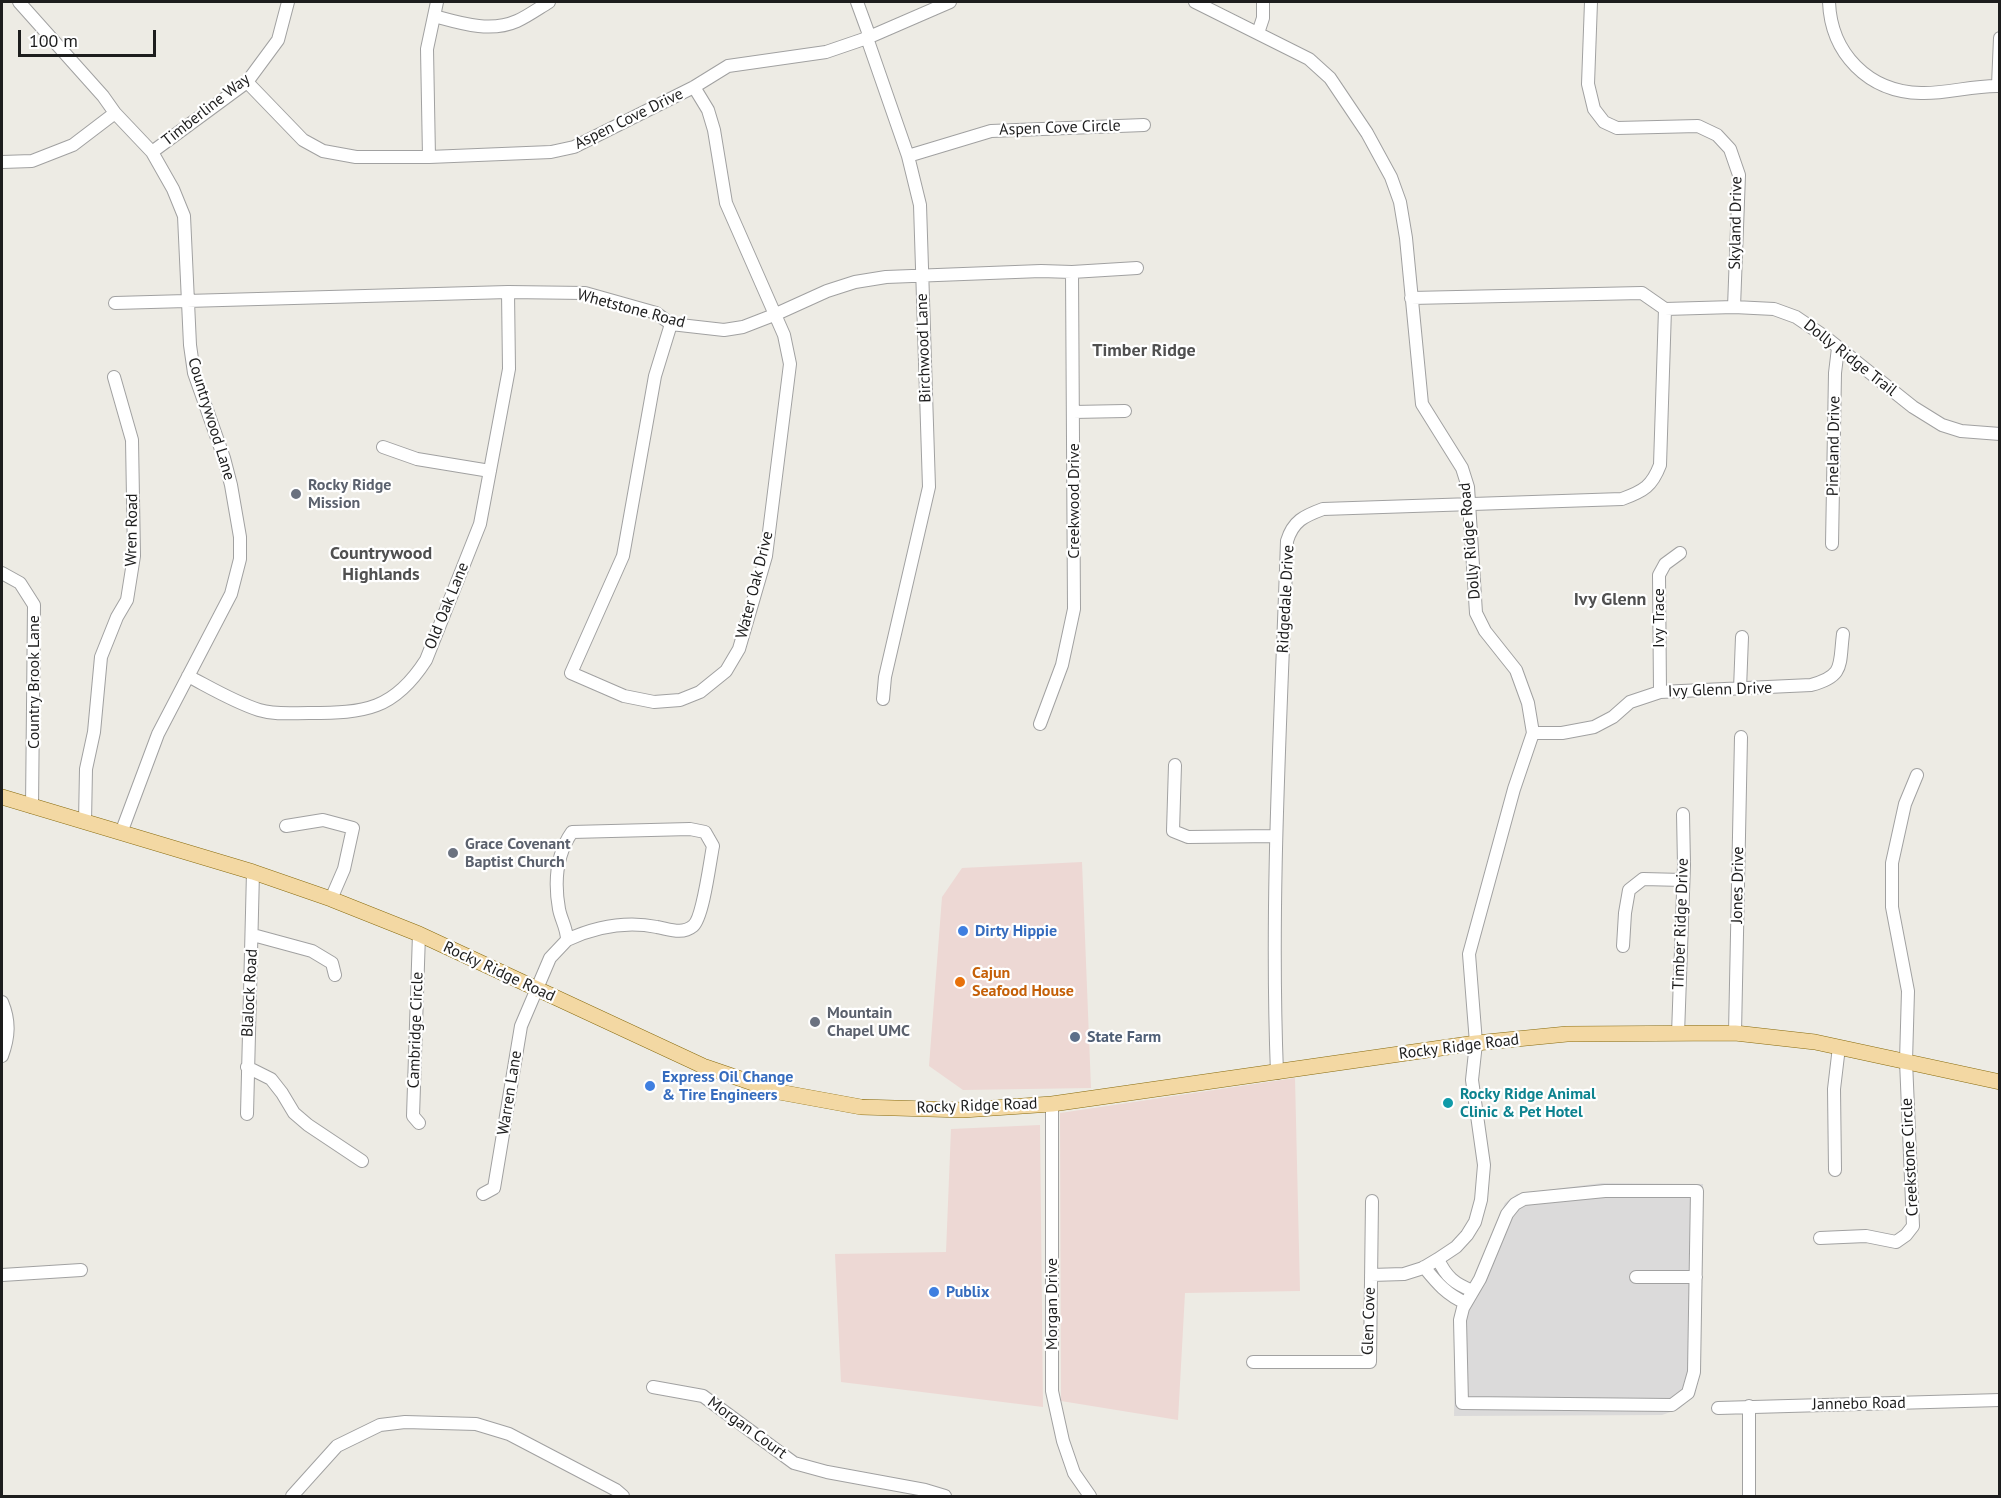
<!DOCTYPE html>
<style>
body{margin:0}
#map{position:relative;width:2001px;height:1498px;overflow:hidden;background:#edebe4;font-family:"PT Sans",sans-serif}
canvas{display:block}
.frame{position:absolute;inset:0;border:3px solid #1d1d1d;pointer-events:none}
.scale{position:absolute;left:18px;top:30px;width:138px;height:27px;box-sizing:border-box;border:3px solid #1d1d1d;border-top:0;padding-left:8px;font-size:18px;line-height:21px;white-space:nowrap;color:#1d1d1d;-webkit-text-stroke:4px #fff;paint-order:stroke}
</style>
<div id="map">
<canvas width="2001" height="1498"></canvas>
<div class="frame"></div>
<div class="scale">100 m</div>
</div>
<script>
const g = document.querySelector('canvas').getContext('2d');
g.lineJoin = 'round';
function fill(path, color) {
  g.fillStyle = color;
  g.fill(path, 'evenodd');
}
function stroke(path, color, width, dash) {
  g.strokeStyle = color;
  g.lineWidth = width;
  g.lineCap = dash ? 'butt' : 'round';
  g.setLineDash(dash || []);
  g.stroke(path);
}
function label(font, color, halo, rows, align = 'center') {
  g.font = font + ' "PT Sans",sans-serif';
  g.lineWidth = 4.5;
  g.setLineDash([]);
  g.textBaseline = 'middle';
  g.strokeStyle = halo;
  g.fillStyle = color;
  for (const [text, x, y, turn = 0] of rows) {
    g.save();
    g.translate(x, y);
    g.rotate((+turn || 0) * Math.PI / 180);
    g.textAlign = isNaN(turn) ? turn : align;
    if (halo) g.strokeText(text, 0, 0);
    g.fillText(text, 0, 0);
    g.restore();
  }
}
fill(new Path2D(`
 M 1602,1183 L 1703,1184 L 1700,1372 L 1695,1395 L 1679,1409 L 1662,1415 L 1454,1416 L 1456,1311 L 1477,1270 L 1505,1203 L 1517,1194 Z`), '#dbdada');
fill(new Path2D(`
 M 1082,862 L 1091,1088 L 963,1090 L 929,1066 L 942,897 L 962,868 Z
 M 1295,1078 L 1300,1291 L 1185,1293 L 1178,1420 L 1061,1401 L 1060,1113 Z
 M 1040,1125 L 1043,1407 L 841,1382 L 835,1254 L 946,1252 L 951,1129 Z`), '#edd8d4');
const minor = new Path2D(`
 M 19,2 L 103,96 L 115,113 L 152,152 L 173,189 L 184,216 L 190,345 L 194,373 L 224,458 L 231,485 L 240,537 L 240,559 L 231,594 L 158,734 L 121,833
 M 857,2 L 868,32 L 867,38 L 908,156 L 920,205 L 929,487 L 885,677 L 883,699
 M 1195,2 L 1309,59 L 1330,78 L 1367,133 L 1391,177 L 1400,202 L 1406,238 L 1422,404 L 1462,468 L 1468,487 L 1476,613 L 1485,631 L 1516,670 L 1528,703 L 1533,733 L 1514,789 L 1469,954 L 1476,1043 L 1472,1080 L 1484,1165 L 1481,1200 L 1475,1222 L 1467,1235 L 1456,1247 L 1438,1259 L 1423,1268 L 1404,1274 L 1371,1275
 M 1591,2 L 1588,84 L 1594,109 L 1604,122 L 1617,128 L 1698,126 L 1717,135 L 1730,149 L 1739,175 L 1734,307
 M 1829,2 C 1831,53 1868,92 1921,93 C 1947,94 1973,85 2000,86
 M 434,16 C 460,23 490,33 517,21 C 528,16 539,8 549,2
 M 1258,33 L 1263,18 L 1263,2
 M 247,82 L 303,140 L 323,151 L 356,157 L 429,157 L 551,152 L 574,147 L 694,87 L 728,66 L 826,52 L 867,38 L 950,2
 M 1998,85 L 2000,38
 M 152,152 L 247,82 L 278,40 L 288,2
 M 908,156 L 991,131 L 1144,125
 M 429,157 L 427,49 L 437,2
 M 2,162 L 32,161 L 73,145 L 115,113
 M 1411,298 L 1642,293 L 1665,309 L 1734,307 L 1774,309 L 1796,317 L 1824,336 L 1913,407 L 1942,425 L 1961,431 L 2000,434
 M 115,303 L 508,292 L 585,293 L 656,313 L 671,324 L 724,330 L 743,327 L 774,315 L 827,291 L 855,282 L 886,277 L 1041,271 L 1072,272 L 1137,268
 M 671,324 L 655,376 L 623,556 L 571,673 L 624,696 L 654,702 L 680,700 L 700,692 L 726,671 L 739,649 L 766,556 L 790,364 L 784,335 L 726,203 L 714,130 L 708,110 L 694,87
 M 1073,412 L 1125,411
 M 383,447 L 417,459 L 490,471
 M 1832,544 L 1835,373 L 1838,348
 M 2,573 L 20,583 L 34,605 L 32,807
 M 188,676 C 211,688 234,702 259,710 C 275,715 292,713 309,713 C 365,713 394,710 426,660 L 480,524 L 509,369 L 508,292
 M 1740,689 L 1742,637
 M 1660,692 L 1659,575 L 1665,564 L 1680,553
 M 1040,724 L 1062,665 L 1074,609 L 1072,272
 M 1533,733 L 1562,733 L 1594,727 L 1613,717 L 1630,702 L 1660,692 L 1811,685 C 1845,676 1839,665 1843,634
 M 1175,765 L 1173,831 L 1188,837 L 1276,836
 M 85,822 L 86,769 L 94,732 L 101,657 L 117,617 L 127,600 L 134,556 L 132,440 L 114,377
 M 286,826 L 323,820 L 353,828 L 344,869 L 331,899
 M 253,935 L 312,951 L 332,963 L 335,975
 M 1623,946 L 1625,913 L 1629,890 L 1643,879 L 1683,880
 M 2,1002 C 10,1021 9,1037 2,1056
 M 1735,1033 L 1741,737
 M 1678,1034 L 1684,865 L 1683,814
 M 247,1067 L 271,1079 L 282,1093 L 294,1113 L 308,1125 L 362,1161
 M 1277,1073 C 1270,895 1281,718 1287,541 C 1293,521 1304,516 1323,509 L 1622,499 C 1644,491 1652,486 1660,465 L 1665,309
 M 1052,1104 L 1052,1391 L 1063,1441 L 1074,1473 L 1090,1496
 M 247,1114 L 253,872
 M 419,1123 L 413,1116 L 419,934
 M 1835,1170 L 1834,1089 L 1839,1047
 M 1605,1191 L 1697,1191 L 1694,1372 L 1688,1393 L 1672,1405 L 1462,1403 L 1460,1320 L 1463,1308 L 1480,1279 L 1507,1214 L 1515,1204 L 1524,1199 Z
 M 483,1194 L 494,1188 L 521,1026 L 550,958 L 567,940 C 567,928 561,920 559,909 C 554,881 556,855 572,832 L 690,829 L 705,832 L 713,846 C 710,861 703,918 693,926 C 682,935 669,929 657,927 C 626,921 595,927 567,940
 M 1820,1238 L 1866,1236 L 1896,1242 L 1906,1235 L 1913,1226 L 1906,1061 L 1908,991 L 1892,907 L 1892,863 L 1905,804 L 1917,775
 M 1438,1259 C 1446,1277 1455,1284 1473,1291
 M 1424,1267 C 1437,1283 1447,1295 1466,1303
 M 2,1275 L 81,1270
 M 1636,1277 L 1696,1277
 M 1253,1362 L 1370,1362 L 1372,1201
 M 653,1387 L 703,1396 L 794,1463 L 827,1472 L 925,1490 L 945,1496
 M 1718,1408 L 2000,1400
 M 292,1496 L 337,1446 L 380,1425 L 405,1422 L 476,1424 L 509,1434 L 616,1490 L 623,1496
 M 1749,1496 L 1749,1406`);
const major = new Path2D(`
 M 2,797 L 253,872 L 331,899 L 419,934 L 703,1066 L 779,1092 L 861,1107 L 963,1110 L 1052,1104 L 1476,1043 L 1567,1034 L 1735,1033 L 1815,1042 L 2000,1082`);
stroke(minor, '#a1a1a1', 14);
stroke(major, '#886b0e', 16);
stroke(minor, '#fff', 12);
stroke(major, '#f3d8a3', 15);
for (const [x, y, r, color] of [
 [296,494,6,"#6b7280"],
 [453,853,6,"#6b7280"],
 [963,931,6,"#3f7fe0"],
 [960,982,6,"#e8710a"],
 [815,1022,6,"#6b7280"],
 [1075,1037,6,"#5c6f8a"],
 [650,1086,6,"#3f7fe0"],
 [1448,1103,6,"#0f9aa8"],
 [934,1292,6,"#3f7fe0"]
]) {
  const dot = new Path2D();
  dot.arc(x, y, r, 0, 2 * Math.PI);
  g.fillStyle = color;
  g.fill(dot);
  stroke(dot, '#fff', 2);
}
label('16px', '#1d1d1d', '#fff', [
 ["Timberline Way",206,110,-38],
 ["Aspen Cove Drive",629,119,-26],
 ["Aspen Cove Circle",1060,128,-2],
 ["Skyland Drive",1736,223,-89],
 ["Whetstone Road",631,309,15],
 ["Birchwood Lane",924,348,-92],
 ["Dolly Ridge Trail",1850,358,38],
 ["Countrywood Lane",211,419,73],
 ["Pineland Drive",1834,446,-89],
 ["Creekwood Drive",1074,501,-90],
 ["Wren Road",132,530,-89],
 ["Dolly Ridge Road",1470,541,-95],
 ["Water Oak Drive",755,585,-76],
 ["Ridgedale Drive",1286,599,-87],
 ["Old Oak Lane",447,606,-68],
 ["Ivy Trace",1659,618,-90],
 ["Country Brook Lane",34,682,-90],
 ["Ivy Glenn Drive",1720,690,-2],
 ["Jones Drive",1738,885,-89],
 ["Timber Ridge Drive",1681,924,-88],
 ["Rocky Ridge Road",499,972,25],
 ["Blalock Road",250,993,-87],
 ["Cambridge Circle",416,1030,-88],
 ["Rocky Ridge Road",1459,1047,-7],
 ["Warren Lane",510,1093,-81],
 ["Rocky Ridge Road",977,1106,-2],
 ["Creekstone Circle",1910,1157,-93],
 ["Morgan Drive",1052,1304,-90],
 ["Glen Cove",1369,1321,-88],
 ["Jannebo Road",1859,1404,-1],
 ["Morgan Court",747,1428,36]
]);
label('bold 16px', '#5b616d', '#fff', [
 ["Rocky Ridge",308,485],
 ["Mission",308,503],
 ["Grace Covenant",465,844],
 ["Baptist Church",465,862],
 ["Mountain",827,1013],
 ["Chapel UMC",827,1031]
], 'left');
label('bold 16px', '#366cbe', '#fff', [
 ["Dirty Hippie",975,931],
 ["Express Oil Change",662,1077],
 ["& Tire Engineers",662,1095],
 ["Publix",946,1292]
], 'left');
label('bold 16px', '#c56008', '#fff', [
 ["Cajun",972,973],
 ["Seafood House",972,991]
], 'left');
label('bold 16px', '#4e5e75', '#fff', [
 ["State Farm",1087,1037]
], 'left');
label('bold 16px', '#0d838f', '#fff', [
 ["Rocky Ridge Animal",1460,1094],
 ["Clinic & Pet Hotel",1460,1112]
], 'left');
label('bold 18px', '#505050', '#fff', [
 ["Timber Ridge",1144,351],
 ["Countrywood",381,554],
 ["Highlands",381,575],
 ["Ivy Glenn",1610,600]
]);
</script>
